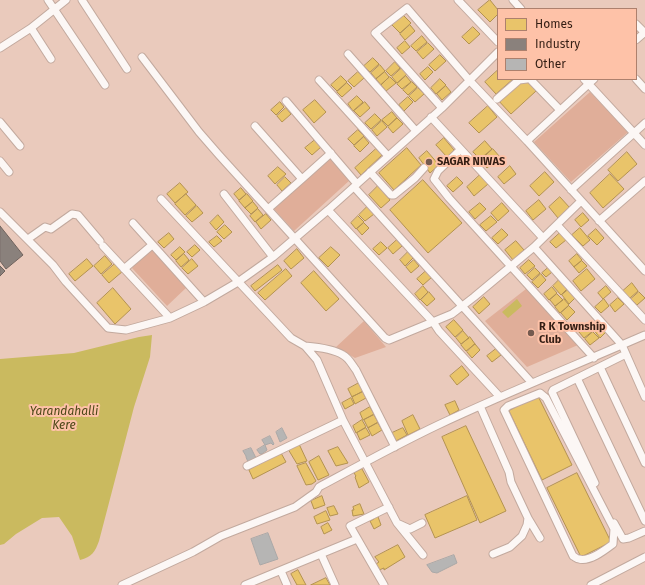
<!DOCTYPE html>
<style>
body{margin:0}
#map{position:relative;width:645px;height:585px;overflow:hidden;background:#eacabc;font-family:"Fira Sans",sans-serif}
canvas{display:block}
.legend{position:absolute;left:497px;top:8px;width:140px;height:72px;box-sizing:border-box;background:#fec2a8;border:1px solid #ad806d;margin:0;padding:5px 7px;list-style:none;font-size:12px;color:#341e14}
.legend li{display:flex;align-items:center;gap:8px;height:20px}
.legend b{width:20px;border:1px solid #ad806d}
</style>
<div id="map">
<canvas width="645" height="585"></canvas>
<ul class="legend">
<li><b style="height:11px;background:#e9c46a"></b>Homes</li>
<li><b style="height:11px;background:#8a817c"></b>Industry</li>
<li><b style="height:11px;background:#b6b5b4"></b>Other</li>
</ul>
</div>
<script>
const g = document.querySelector('canvas').getContext('2d');
g.lineJoin = 'round';
function fill(path, color) {
  g.fillStyle = color;
  g.fill(path, 'evenodd');
}
function stroke(path, color, width, dash) {
  g.strokeStyle = color;
  g.lineWidth = width;
  g.lineCap = dash ? 'butt' : 'round';
  g.setLineDash(dash || []);
  g.stroke(path);
}
function label(font, color, halo, rows, align = 'center') {
  g.font = font + ' "Fira Sans",sans-serif';
  g.lineWidth = 4;
  g.setLineDash([]);
  g.textBaseline = 'middle';
  g.strokeStyle = halo;
  g.fillStyle = color;
  for (const [text, x, y, turn = 0] of rows) {
    g.save();
    g.translate(x, y);
    g.rotate((+turn || 0) * Math.PI / 180);
    g.textAlign = isNaN(turn) ? turn : align;
    if (halo) g.strokeText(text, 0, 0);
    g.fillText(text, 0, 0);
    g.restore();
  }
}
fill(new Path2D(`
 M 590,92 L 628,132 L 571,182 L 534,142 Z
 M 330,158 L 350,180 L 294,231 L 274,209 Z
 M 152,249 L 187,287 L 167,306 L 132,268 Z
 M 526,289 L 578,345 L 527,367 L 485,321 Z
 M 364,321 L 386,347 L 355,358 L 336,347 Z`), '#e0ae99');
fill(new Path2D(`
 M 517,299 L 522,306 L 508,318 L 502,312 Z
 M 152,335 L 150,357 L 134,407 L 99,541 C 95,552 92,557 80,560 L 72,536 L 59,517 L 42,518 L 16,534 L 4,544 L 0,545 L 0,359 L 74,353 L 139,337 Z`), '#caba5f');
const homes = new Path2D(`
 M 490,0 L 498,10 L 498,14 L 490,22 L 478,10 Z
 M 402,14 L 411,23 L 400,33 L 391,24 Z
 M 410,25 L 415,31 L 405,40 L 400,34 Z
 M 473,27 L 480,34 L 469,44 L 462,37 Z
 M 422,36 L 427,42 L 416,51 L 411,46 Z
 M 405,41 L 410,47 L 402,54 L 397,48 Z
 M 428,43 L 434,49 L 423,59 L 417,52 Z
 M 440,55 L 446,61 L 435,71 L 429,65 Z
 M 373,58 L 379,64 L 370,72 L 364,66 Z
 M 395,62 L 400,68 L 391,76 L 386,71 Z
 M 380,65 L 385,71 L 376,79 L 371,73 Z
 M 428,67 L 433,72 L 425,80 L 420,74 Z
 M 402,68 L 407,74 L 397,83 L 392,77 Z
 M 498,70 L 498,79 L 513,79 L 496,94 L 485,82 Z
 M 358,72 L 364,78 L 354,87 L 348,81 Z
 M 385,72 L 389,77 L 381,85 L 376,79 Z
 M 341,76 L 347,82 L 337,91 L 331,85 Z
 M 406,76 L 411,82 L 402,89 L 397,84 Z
 M 390,77 L 396,83 L 386,91 L 381,85 Z
 M 440,79 L 446,85 L 436,94 L 431,88 Z
 M 526,79 L 536,91 L 511,114 L 496,98 Z
 M 412,82 L 417,87 L 408,95 L 403,90 Z
 M 347,83 L 352,88 L 342,97 L 337,92 Z
 M 446,86 L 451,92 L 442,100 L 437,94 Z
 M 418,88 L 424,94 L 415,102 L 409,96 Z
 M 357,96 L 363,102 L 353,111 L 348,104 Z
 M 408,97 L 413,102 L 404,111 L 399,105 Z
 M 315,100 L 326,112 L 314,123 L 303,110 Z
 M 280,102 L 284,107 L 276,115 L 271,110 Z
 M 365,102 L 370,108 L 360,117 L 354,111 Z
 M 488,106 L 497,117 L 479,133 L 469,123 Z
 M 286,108 L 291,114 L 282,122 L 277,116 Z
 M 392,112 L 397,118 L 388,126 L 382,120 Z
 M 375,114 L 381,120 L 371,129 L 365,123 Z
 M 397,118 L 403,124 L 393,133 L 388,127 Z
 M 382,121 L 387,127 L 377,136 L 372,130 Z
 M 358,130 L 364,136 L 354,145 L 348,139 Z
 M 364,137 L 369,143 L 360,152 L 354,146 Z
 M 444,138 L 454,150 L 447,157 L 436,145 Z
 M 315,140 L 321,147 L 312,155 L 305,148 Z
 M 485,141 L 492,149 L 480,159 L 473,152 Z
 M 407,148 L 421,165 L 394,190 L 379,173 Z
 M 376,149 L 382,155 L 361,175 L 355,168 Z
 M 493,149 L 500,157 L 487,168 L 480,161 Z
 M 427,151 L 439,165 L 430,173 L 419,158 Z
 M 627,152 L 637,164 L 618,181 L 608,170 Z
 M 510,166 L 516,174 L 504,184 L 498,177 Z
 M 278,167 L 286,174 L 275,184 L 268,176 Z
 M 545,172 L 554,182 L 539,196 L 530,186 Z
 M 610,174 L 624,189 L 603,208 L 590,193 Z
 M 480,175 L 488,184 L 474,196 L 467,187 Z
 M 285,177 L 291,183 L 282,191 L 277,185 Z
 M 457,177 L 463,183 L 453,192 L 447,186 Z
 M 423,180 L 462,223 L 428,253 L 390,210 Z
 M 180,183 L 188,192 L 175,203 L 167,194 Z
 M 378,186 L 390,200 L 381,208 L 369,195 Z
 M 241,188 L 246,194 L 239,200 L 234,194 Z
 M 186,194 L 196,205 L 185,215 L 175,204 Z
 M 247,194 L 253,201 L 245,208 L 239,201 Z
 M 560,197 L 570,208 L 558,218 L 549,207 Z
 M 539,200 L 546,209 L 533,220 L 526,211 Z
 M 253,202 L 258,208 L 251,214 L 245,208 Z
 M 480,203 L 486,209 L 475,219 L 469,212 Z
 M 502,203 L 509,211 L 498,221 L 491,213 Z
 M 197,206 L 203,213 L 192,222 L 186,216 Z
 M 367,207 L 374,214 L 365,221 L 359,215 Z
 M 258,209 L 263,215 L 255,222 L 250,216 Z
 M 583,213 L 589,220 L 581,227 L 575,220 Z
 M 266,214 L 271,220 L 261,229 L 256,222 Z
 M 218,215 L 224,222 L 216,230 L 210,223 Z
 M 358,216 L 364,222 L 356,229 L 351,223 Z
 M 491,216 L 497,222 L 486,231 L 480,225 Z
 M 364,223 L 369,228 L 362,235 L 357,229 Z
 M 225,225 L 232,232 L 224,239 L 217,232 Z
 M 580,228 L 590,240 L 583,246 L 572,235 Z
 M 502,229 L 508,235 L 498,244 L 492,238 Z
 M 596,229 L 604,238 L 597,245 L 588,236 Z
 M 169,233 L 174,239 L 164,248 L 158,242 Z
 M 560,233 L 566,240 L 556,248 L 550,242 Z
 M 217,236 L 222,241 L 214,247 L 209,242 Z
 M 397,240 L 402,246 L 393,254 L 388,248 Z
 M 516,241 L 524,250 L 513,260 L 505,250 Z
 M 381,242 L 387,248 L 379,255 L 373,249 Z
 M 195,245 L 200,250 L 192,257 L 187,252 Z
 M 180,247 L 185,252 L 176,260 L 171,255 Z
 M 331,247 L 340,255 L 328,267 L 319,258 Z
 M 297,249 L 304,258 L 291,269 L 284,261 Z
 M 408,252 L 413,258 L 405,266 L 400,260 Z
 M 184,254 L 189,260 L 181,267 L 176,261 Z
 M 577,254 L 582,260 L 574,267 L 569,261 Z
 M 105,256 L 112,264 L 101,274 L 94,266 Z
 M 87,259 L 93,266 L 75,281 L 69,274 Z
 M 192,259 L 198,266 L 188,274 L 182,268 Z
 M 414,260 L 419,266 L 411,273 L 406,267 Z
 M 529,260 L 535,266 L 525,274 L 520,268 Z
 M 582,261 L 587,266 L 579,273 L 574,267 Z
 M 116,263 L 123,271 L 109,283 L 102,275 Z
 M 278,265 L 282,270 L 255,291 L 251,286 Z
 M 535,268 L 540,273 L 532,280 L 527,275 Z
 M 548,268 L 552,272 L 546,277 L 542,273 Z
 M 286,269 L 292,276 L 265,300 L 258,293 Z
 M 587,269 L 595,279 L 581,291 L 573,281 Z
 M 314,271 L 339,299 L 326,311 L 301,283 Z
 M 426,271 L 432,277 L 423,285 L 417,279 Z
 M 541,274 L 546,280 L 538,288 L 532,282 Z
 M 559,280 L 567,289 L 561,295 L 553,286 Z
 M 632,283 L 638,291 L 630,298 L 623,291 Z
 M 423,286 L 428,292 L 420,300 L 415,294 Z
 M 606,286 L 611,292 L 603,299 L 598,293 Z
 M 552,287 L 557,293 L 549,300 L 544,294 Z
 M 113,288 L 131,309 L 115,324 L 97,303 Z
 M 568,290 L 575,298 L 569,304 L 562,295 Z
 M 429,292 L 435,299 L 427,306 L 421,300 Z
 M 639,292 L 645,298 L 637,305 L 631,299 Z
 M 557,294 L 563,300 L 555,306 L 550,300 Z
 M 484,297 L 490,304 L 479,314 L 473,307 Z
 M 618,298 L 624,304 L 615,312 L 610,305 Z
 M 564,299 L 569,305 L 560,313 L 555,307 Z
 M 604,299 L 609,306 L 601,313 L 595,307 Z
 M 569,306 L 575,312 L 567,320 L 561,313 Z
 M 454,320 L 463,330 L 455,337 L 446,327 Z
 M 599,324 L 606,332 L 600,338 L 593,329 Z
 M 587,325 L 593,331 L 584,338 L 579,332 Z
 M 463,331 L 469,338 L 461,344 L 456,338 Z
 M 593,332 L 599,338 L 590,345 L 585,339 Z
 M 470,337 L 475,344 L 466,351 L 461,345 Z
 M 475,344 L 480,350 L 472,358 L 467,352 Z
 M 496,349 L 501,355 L 492,362 L 487,356 Z
 M 462,366 L 469,375 L 457,385 L 450,376 Z
 M 359,383 L 363,391 L 352,397 L 348,389 Z
 M 363,392 L 366,398 L 355,404 L 352,397 Z
 M 538,396 L 572,465 L 542,480 L 509,411 Z
 M 351,398 L 354,404 L 345,409 L 342,403 Z
 M 455,401 L 459,410 L 450,415 L 445,405 Z
 M 370,407 L 374,414 L 363,420 L 360,413 Z
 M 374,415 L 378,422 L 368,428 L 364,420 Z
 M 413,415 L 420,429 L 408,435 L 402,421 Z
 M 362,420 L 366,427 L 356,433 L 353,426 Z
 M 378,423 L 382,430 L 372,436 L 368,428 Z
 M 466,426 L 506,511 L 480,523 L 442,437 Z
 M 366,428 L 370,435 L 360,440 L 357,433 Z
 M 403,428 L 407,435 L 396,441 L 392,433 Z
 M 299,444 L 307,461 L 297,464 L 288,449 Z
 M 338,447 L 348,463 L 336,466 L 328,451 Z
 M 281,453 L 286,462 L 253,479 L 249,470 Z
 M 319,456 L 329,475 L 318,480 L 309,462 Z
 M 306,463 L 316,481 L 312,484 L 306,485 L 297,466 Z
 M 362,469 L 369,482 L 359,488 L 355,477 L 356,476 L 354,473 Z
 M 577,473 L 611,542 L 581,557 L 547,488 Z
 M 322,496 L 325,505 L 314,509 L 311,501 Z
 M 467,496 L 477,520 L 435,538 L 425,515 Z
 M 360,504 L 364,514 L 353,516 L 352,510 L 354,510 L 353,507 Z
 M 334,506 L 338,514 L 330,516 L 327,508 Z
 M 326,511 L 330,520 L 317,524 L 314,517 Z
 M 377,514 L 381,525 L 374,529 L 370,521 L 374,519 L 372,517 Z
 M 328,523 L 332,530 L 324,534 L 321,527 Z
 M 398,545 L 405,557 L 384,570 L 384,568 L 379,570 L 376,564 L 379,562 L 375,557 Z
 M 298,570 L 306,585 L 297,585 L 291,574 Z
 M 326,578 L 330,585 L 311,585 Z`);
fill(homes, '#e9c46a');
stroke(homes, '#b39250', 1);
const industry = new Path2D(`
 M 0,226 L 23,255 L 6,269 L 0,261 Z
 M 0,266 L 5,271 L 0,276 Z`);
fill(industry, '#8a817c');
stroke(industry, '#70635d', 1);
const building = new Path2D(`
 M 282,428 L 287,438 L 280,442 L 276,432 Z
 M 270,436 L 274,444 L 273,445 L 271,443 L 265,445 L 262,440 Z
 M 265,445 L 267,450 L 262,454 L 260,454 L 257,450 Z
 M 251,448 L 256,458 L 248,462 L 246,457 L 246,456 L 243,451 Z
 M 268,533 L 278,559 L 260,565 L 251,539 Z
 M 454,555 L 457,563 L 437,573 L 432,572 L 427,565 Z`);
fill(building, '#b6b5b4');
stroke(building, '#aaa8a7', 1);
const minor = new Path2D(`
 M 48,0 L 105,85
 M 82,0 L 127,69
 M 458,0 L 498,42
 M 513,0 L 521,9
 M 636,24 L 645,33
 M 31,28 L 51,59
 M 636,40 L 645,32
 M 0,48 L 31,28 L 66,0
 M 348,54 L 416,131
 M 142,57 L 199,132 L 219,155 L 385,338 L 389,340 L 452,314 L 474,297 L 534,247 L 581,201
 M 530,79 L 560,110
 M 584,79 L 645,145
 M 636,79 L 645,89
 M 319,80 L 388,156
 M 497,99 L 519,80 L 527,79
 M 286,101 L 357,184
 M 442,108 L 375,33 L 407,8 L 470,81 L 527,141 L 645,271
 M 431,117 L 543,238
 M 0,122 L 20,146
 M 255,126 L 302,179 L 331,153
 M 527,141 L 594,79
 M 460,150 L 438,171 L 434,179 L 449,198 L 594,358
 M 0,161 L 9,172
 M 370,172 L 391,195 L 394,195 L 415,178 L 424,168
 M 354,187 L 532,383
 M 571,190 L 645,123
 M 224,194 L 273,257
 M 161,199 L 291,338 L 305,346 L 317,360 L 343,420 L 397,523 L 423,555
 M 268,209 L 302,179
 M 328,210 L 433,322 L 439,331 L 500,397
 M 0,212 L 53,265 L 66,282 L 108,328 L 126,330 L 170,318 L 204,302 L 238,282 L 273,257 L 328,210 L 442,108 L 498,52
 M 599,221 L 645,181
 M 133,223 L 204,302
 M 557,225 L 645,320
 M 28,239 L 45,227 L 51,229 L 72,214 L 78,215 L 100,241
 M 103,246 L 170,318
 M 534,247 L 622,345 L 645,397
 M 124,269 L 152,245
 M 305,346 C 316,347 334,349 343,355 C 349,358 352,365 356,370 L 395,447
 M 600,367 L 645,463
 M 577,378 L 645,521
 M 540,393 L 546,398 L 614,529 L 613,544 C 605,550 590,562 579,559 C 577,559 575,557 573,556 L 504,410 L 508,406 Z
 M 480,406 L 509,472 L 511,482 L 528,518 L 527,525 L 522,536 L 510,547 L 493,554
 M 247,466 L 343,420
 M 595,483 L 552,392 L 553,390 L 626,354
 M 528,518 L 540,538
 M 614,523 L 623,539 L 629,538 L 645,531
 M 399,524 L 410,529 L 422,523
 M 321,554 L 335,585
 M 281,571 L 287,585
 M 122,585 L 193,552 L 221,536 L 295,507 L 316,492 L 319,487 C 358,466 398,444 438,425 C 506,393 576,365 645,335
 M 245,585 L 357,539
 M 384,585 L 350,526 L 389,507
 M 591,585 L 645,557`);
stroke(minor, '#c2a99e', 9);
stroke(minor, '#fcf7f5', 7);
for (const [x, y, r, color] of [
 [429,162,4,"#745a4f"],
 [531,333,4,"#745a4f"]
]) {
  const dot = new Path2D();
  dot.arc(x, y, r, 0, 2 * Math.PI);
  g.fillStyle = color;
  g.fill(dot);
  stroke(dot, '#fec2a8', 1.5);
}
label('bold 11px', '#341e14', '#fec2a8', [
 ["SAGAR NIWAS",437,162],
 ["R K Township",539,327],
 ["Club",539,340]
], 'left');
label('italic 12px', '#4b4716', '#fec2a8', [
 ["Yarandahalli",64,412],
 ["Kere",64,426]
]);
</script>
